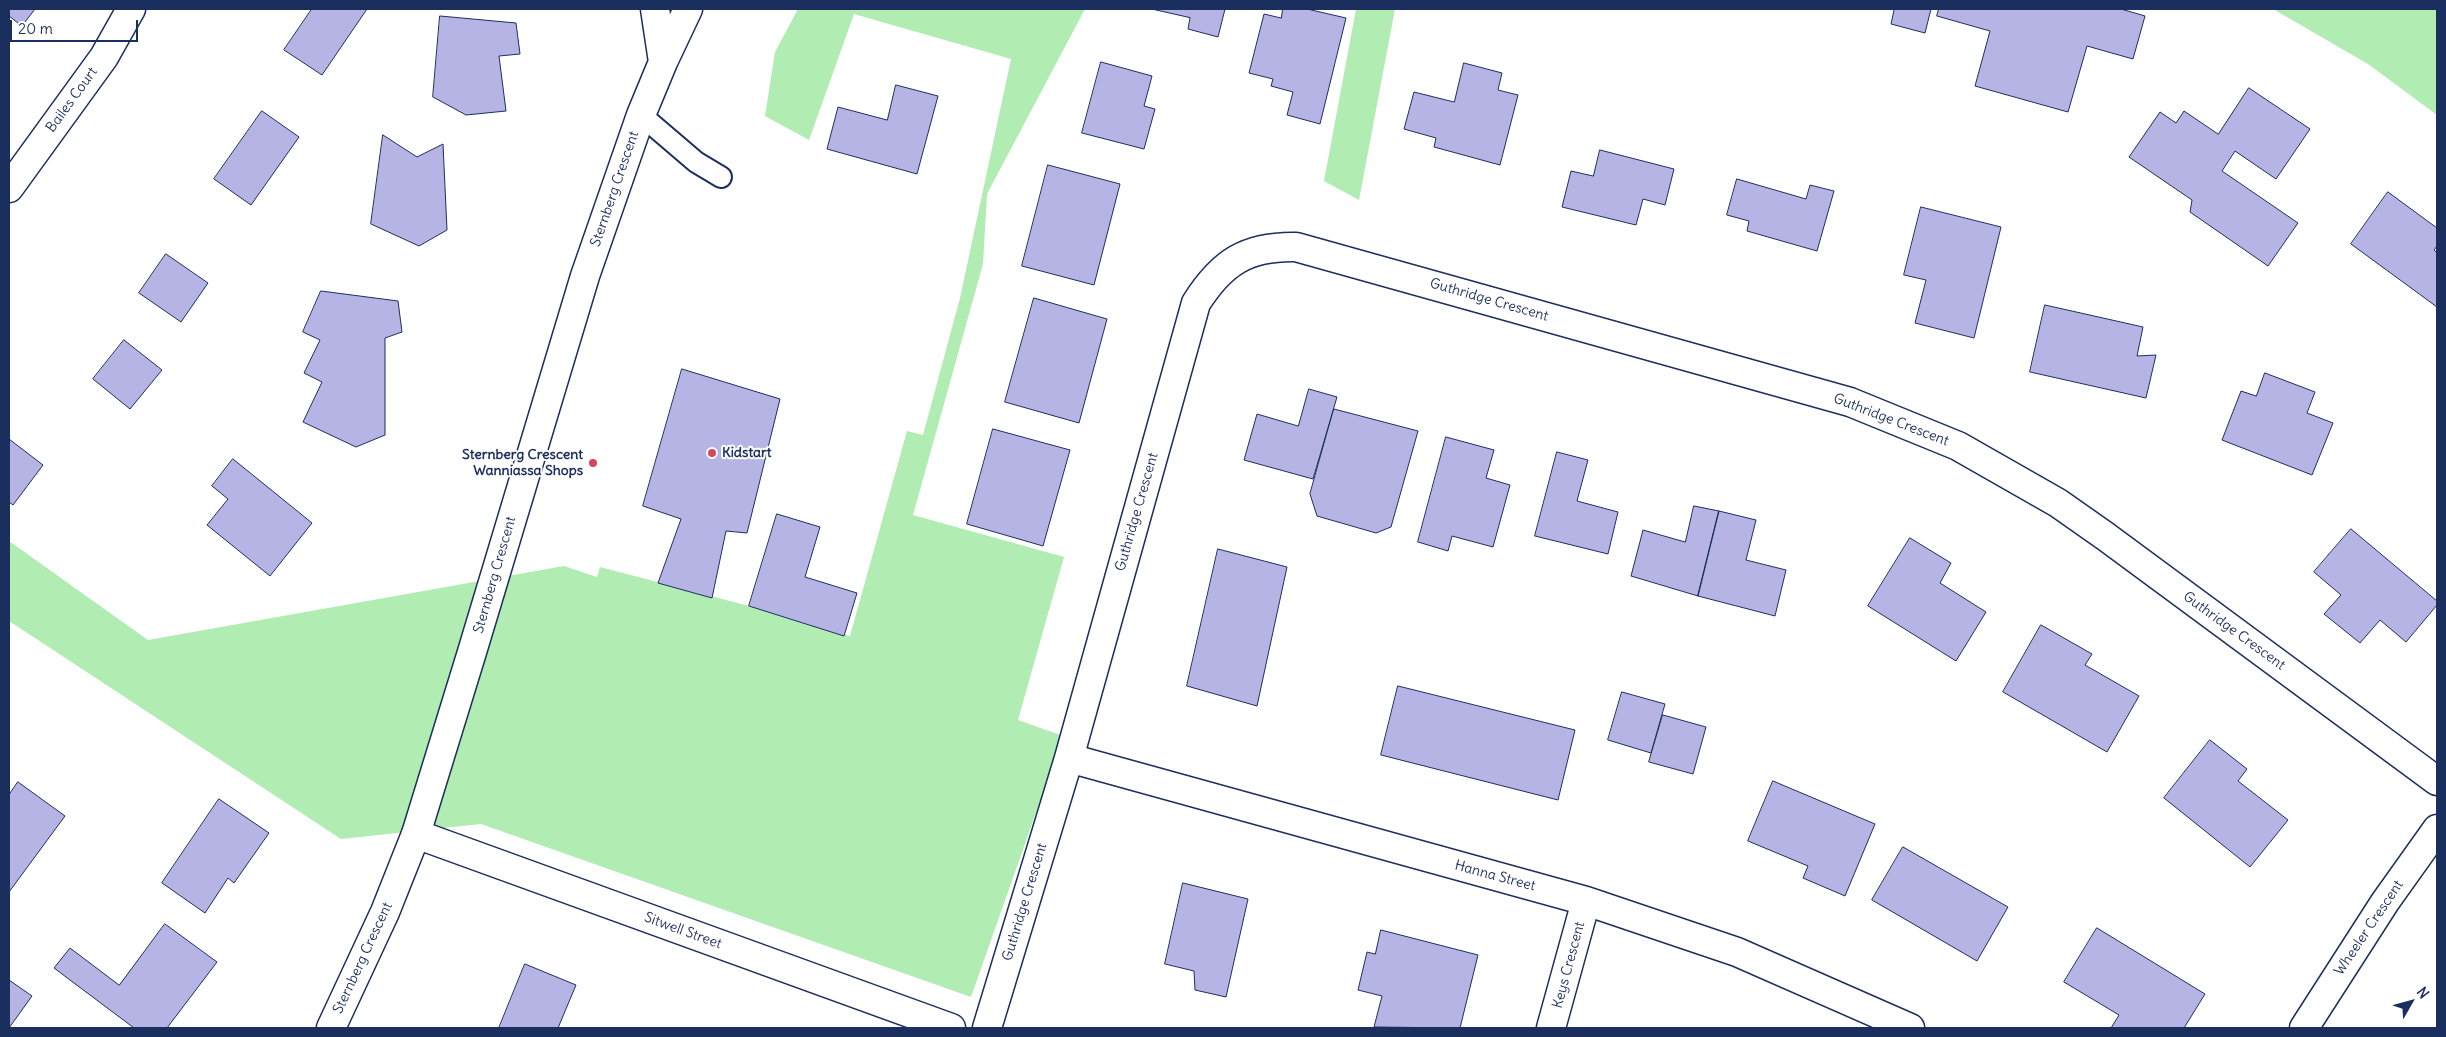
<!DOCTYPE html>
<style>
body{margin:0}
#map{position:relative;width:2446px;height:1037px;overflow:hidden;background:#fff;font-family:Delius,sans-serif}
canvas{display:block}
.frame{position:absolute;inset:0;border:10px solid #1b2f5e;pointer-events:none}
.north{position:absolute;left:2386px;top:977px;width:50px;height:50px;-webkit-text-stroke:4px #fff;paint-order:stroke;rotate:52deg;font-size:14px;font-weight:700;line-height:20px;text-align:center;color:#1b2f5e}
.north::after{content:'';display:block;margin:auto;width:18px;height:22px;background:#1b2f5e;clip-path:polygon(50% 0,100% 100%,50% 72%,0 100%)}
.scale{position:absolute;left:10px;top:20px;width:128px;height:22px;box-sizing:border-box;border:2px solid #1b2f5e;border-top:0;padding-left:6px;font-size:15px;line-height:18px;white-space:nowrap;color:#1b2f5e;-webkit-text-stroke:4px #fff;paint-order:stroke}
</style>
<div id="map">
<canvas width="2446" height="1037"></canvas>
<div class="frame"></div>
<div class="north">N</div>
<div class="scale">20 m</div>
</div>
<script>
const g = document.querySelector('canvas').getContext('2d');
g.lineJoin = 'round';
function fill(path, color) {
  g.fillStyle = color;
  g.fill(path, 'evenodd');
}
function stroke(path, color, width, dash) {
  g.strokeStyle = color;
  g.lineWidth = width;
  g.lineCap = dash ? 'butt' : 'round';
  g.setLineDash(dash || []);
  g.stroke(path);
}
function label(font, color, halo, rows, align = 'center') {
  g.font = font + ' Delius,sans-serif';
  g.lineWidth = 4;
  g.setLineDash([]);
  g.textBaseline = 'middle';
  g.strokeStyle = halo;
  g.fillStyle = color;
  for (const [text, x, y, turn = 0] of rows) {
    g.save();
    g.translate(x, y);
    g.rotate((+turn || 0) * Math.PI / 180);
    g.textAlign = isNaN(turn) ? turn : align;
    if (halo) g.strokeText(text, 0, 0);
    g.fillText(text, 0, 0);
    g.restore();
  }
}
fill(new Path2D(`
 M 798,9 L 1085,9 L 987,194 L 983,264 L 913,515 L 1064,557 L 1018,720 L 1063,736 L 971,997 L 481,824 L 341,839 L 9,621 L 9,541 L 148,640 L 564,566 L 597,577 L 600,567 L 749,606 L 850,636 L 907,431 L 923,435 L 960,298 L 1011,59 L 854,14 L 809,140 L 765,116 L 775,52 Z
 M 1356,9 L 1395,9 L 1359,200 L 1324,181 Z
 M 2273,9 L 2437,9 L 2437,115 L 2368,64 Z`), '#b1ecb2');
const building = new Path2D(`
 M 9,9 L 35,9 L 22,26 L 9,16 Z
 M 312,9 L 367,9 L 322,75 L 284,50 Z
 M 1152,9 L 1225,9 L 1218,37 L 1188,29 L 1190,18 Z
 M 1283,9 L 1307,9 L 1346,18 L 1320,124 L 1287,115 L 1293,92 L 1271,86 L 1273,79 L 1249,73 L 1264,14 L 1281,18 Z
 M 1888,9 L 1931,9 L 1925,33 L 1891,24 L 1894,10 Z
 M 1939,9 L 2121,9 L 2145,16 L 2133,59 L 2087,46 L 2068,112 L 1975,86 L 1990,31 L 1937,16 Z
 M 440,16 L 516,23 L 520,54 L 499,56 L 506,111 L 466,115 L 433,97 Z
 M 1101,62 L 1152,76 L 1144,106 L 1155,109 L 1144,149 L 1082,133 Z
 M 1464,63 L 1502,73 L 1498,90 L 1518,95 L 1500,165 L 1434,147 L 1436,138 L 1404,129 L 1414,92 L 1454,102 Z
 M 896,85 L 938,96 L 917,174 L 827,149 L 838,107 L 887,120 Z
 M 2249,88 L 2310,129 L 2276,179 L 2235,151 L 2222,171 L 2298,223 L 2268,266 L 2190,212 L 2192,200 L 2129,157 L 2160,112 L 2176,123 L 2184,111 L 2218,134 Z
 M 262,111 L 299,137 L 251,205 L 214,179 Z
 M 383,135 L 417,157 L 443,144 L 447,230 L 419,246 L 371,224 Z
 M 1600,150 L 1674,169 L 1665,205 L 1643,199 L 1636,225 L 1562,207 L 1571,171 L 1593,176 Z
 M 1048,165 L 1120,184 L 1094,285 L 1022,266 Z
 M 1737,179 L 1806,199 L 1810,185 L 1834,191 L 1817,251 L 1747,231 L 1749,221 L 1727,215 Z
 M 2388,192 L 2437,228 L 2437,246 L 2434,250 L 2437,253 L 2437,307 L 2351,244 Z
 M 1921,207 L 2001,227 L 1974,338 L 1915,323 L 1926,280 L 1904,275 Z
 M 166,254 L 208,283 L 181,322 L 139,293 Z
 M 321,291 L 398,301 L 402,332 L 385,338 L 385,435 L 356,447 L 303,422 L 322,382 L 304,373 L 320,340 L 303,332 Z
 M 1034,298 L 1107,319 L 1079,423 L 1005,402 Z
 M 2045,305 L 2143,327 L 2137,356 L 2156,355 L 2146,398 L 2030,372 Z
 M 124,340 L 162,370 L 130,409 L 93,379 Z
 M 682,369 L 780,399 L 747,533 L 726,531 L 712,598 L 658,583 L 681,519 L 643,506 Z
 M 2265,373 L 2315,392 L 2307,413 L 2333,423 L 2312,475 L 2222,440 L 2241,391 L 2256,396 Z
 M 1309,389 L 1337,397 L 1313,479 L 1244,460 L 1257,414 L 1298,426 Z
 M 1334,409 L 1418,431 L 1391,527 L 1376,533 L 1317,516 L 1310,494 Z
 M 993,429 L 1070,450 L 1043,546 L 967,524 Z
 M 1446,437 L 1494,450 L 1486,478 L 1510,485 L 1493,547 L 1452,536 L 1448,551 L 1418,542 Z
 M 9,439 L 43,465 L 13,505 L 9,502 Z
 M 1557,452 L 1588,460 L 1577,501 L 1618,512 L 1608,554 L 1535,536 Z
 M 233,459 L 312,523 L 270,576 L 207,525 L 228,499 L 212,486 Z
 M 1694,506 L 1719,511 L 1698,596 L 1631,576 L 1643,530 L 1685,542 Z
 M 1719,511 L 1756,520 L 1746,560 L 1786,570 L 1775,616 L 1698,596 Z
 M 777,514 L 820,527 L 805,577 L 857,593 L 844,636 L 749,606 Z
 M 2351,529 L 2437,601 L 2437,605 L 2406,642 L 2380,620 L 2360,643 L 2324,614 L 2341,595 L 2314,572 Z
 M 1910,538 L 1951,563 L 1940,583 L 1986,612 L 1956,661 L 1868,606 Z
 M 1218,549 L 1287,567 L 1257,706 L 1187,686 Z
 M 2041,625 L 2092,654 L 2085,665 L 2139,696 L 2107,752 L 2003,692 Z
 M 1398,686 L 1575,730 L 1558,800 L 1381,755 Z
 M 1622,692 L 1665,704 L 1651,753 L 1608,740 Z
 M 1663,715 L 1706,727 L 1693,774 L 1649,762 Z
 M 2210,740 L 2247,769 L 2238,781 L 2288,820 L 2250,867 L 2164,798 Z
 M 1773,781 L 1875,824 L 1845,896 L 1803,878 L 1808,866 L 1748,841 Z
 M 18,782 L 65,816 L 9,892 L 9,795 Z
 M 219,799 L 269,833 L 234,883 L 228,878 L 205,913 L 162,883 Z
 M 1903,847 L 2008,907 L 1977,961 L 1872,900 Z
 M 1183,883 L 1248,899 L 1226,997 L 1195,990 L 1194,971 L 1165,964 Z
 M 165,924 L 217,962 L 167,1028 L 134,1028 L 54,968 L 70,948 L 119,985 Z
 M 2097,928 L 2205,994 L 2184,1028 L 2111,1028 L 2119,1015 L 2064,982 Z
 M 1381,930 L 1478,955 L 1460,1028 L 1374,1027 L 1382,996 L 1358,990 L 1367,952 L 1375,954 Z
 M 525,964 L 576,985 L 558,1028 L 499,1028 Z
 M 9,980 L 32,996 L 9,1028 Z`);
fill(building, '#b6b4e5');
stroke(building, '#1b2f5e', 1);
const service = new Path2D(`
 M 641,115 L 696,162 L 721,177`);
const minor = new Path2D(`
 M 9,188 L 104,57 L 131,9
 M 1069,758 L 1586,901 L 1737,952 L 1910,1028
 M 416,834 L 951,1028
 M 987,1028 L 1069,758 L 1196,303 C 1222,262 1247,246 1296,247 L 1850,402 L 1958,446 L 2058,503 L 2105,536 L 2437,781
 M 1551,1028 L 1586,901`);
const tertiary = new Path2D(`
 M 655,9 L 663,62
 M 331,1028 L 385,912 L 416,834 L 472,652 L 585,276 L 641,115 L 663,62 L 688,9
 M 2304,1028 L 2385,902 L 2437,829`);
stroke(service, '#1b2f5e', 24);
stroke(minor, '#1b2f5e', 31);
stroke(tertiary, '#1b2f5e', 31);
stroke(service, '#fff', 20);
stroke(minor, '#fff', 28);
stroke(tertiary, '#fff', 28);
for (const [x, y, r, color] of [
 [712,453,5,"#d1495b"],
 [593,463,5,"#d1495b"]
]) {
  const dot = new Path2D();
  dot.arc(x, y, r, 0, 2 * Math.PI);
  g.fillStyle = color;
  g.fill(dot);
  stroke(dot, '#fff', 2);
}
label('14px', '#1b2f5e', '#fff', [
 ["Bailes Court",72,100,-54],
 ["Sternberg Crescent",615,189,-71],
 ["Guthridge Crescent",1489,300,16],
 ["Guthridge Crescent",1891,420,21],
 ["Guthridge Crescent",1137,512,-74],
 ["Sternberg Crescent",495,575,-74],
 ["Guthridge Crescent",2234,631,36],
 ["Hanna Street",1495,876,15],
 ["Guthridge Crescent",1025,902,-73],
 ["Wheeler Crescent",2369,928,-56],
 ["Sitwell Street",683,931,20],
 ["Sternberg Crescent",363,958,-65],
 ["Keys Crescent",1569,965,-75]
]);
label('bold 14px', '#1b2f5e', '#fff', [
 ["Kidstart",722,453],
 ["Sternberg Crescent",583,455,"right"],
 ["Wanniassa Shops",583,471,"right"]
], 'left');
</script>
